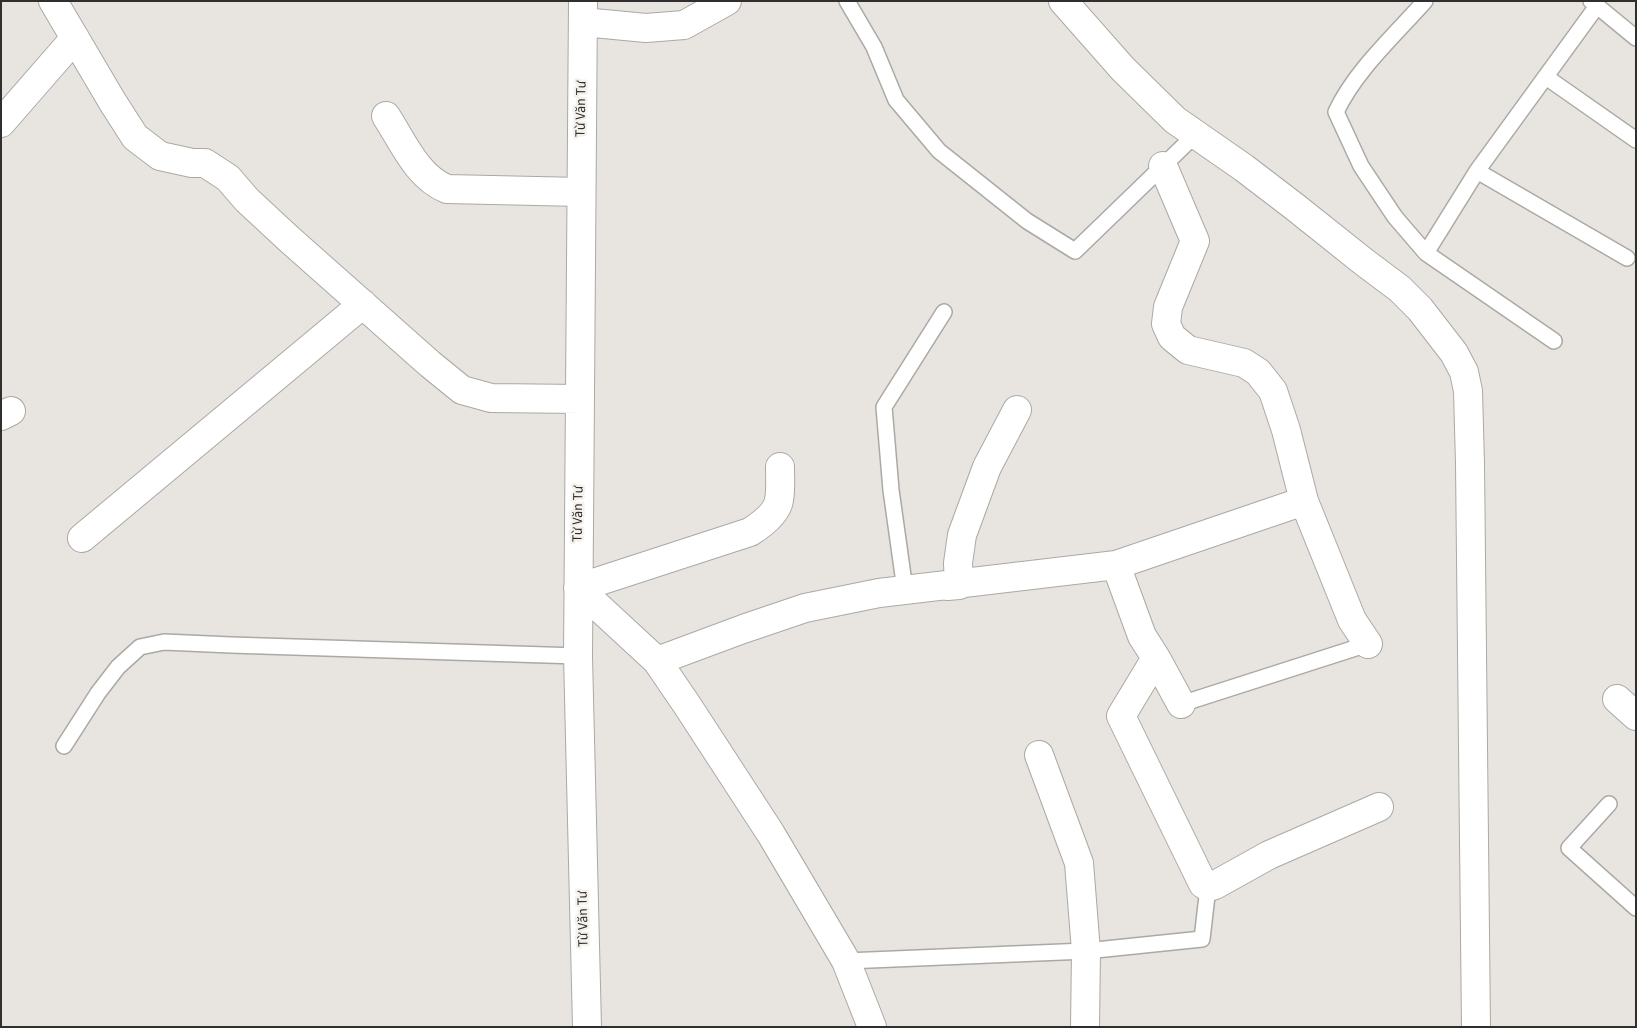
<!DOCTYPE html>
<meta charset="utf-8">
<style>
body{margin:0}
#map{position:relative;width:1637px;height:1028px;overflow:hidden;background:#e8e5e0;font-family:"Source Sans 3",sans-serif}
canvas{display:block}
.frame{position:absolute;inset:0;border:2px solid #302f2d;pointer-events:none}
</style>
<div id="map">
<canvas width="1637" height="1028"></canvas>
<div class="frame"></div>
</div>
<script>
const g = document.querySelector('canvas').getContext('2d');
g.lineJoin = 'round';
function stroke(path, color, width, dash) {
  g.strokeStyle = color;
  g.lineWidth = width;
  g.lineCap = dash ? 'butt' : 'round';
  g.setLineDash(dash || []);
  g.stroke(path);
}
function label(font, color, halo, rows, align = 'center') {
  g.font = font + ' "Source Sans 3",sans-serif';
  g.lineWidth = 5;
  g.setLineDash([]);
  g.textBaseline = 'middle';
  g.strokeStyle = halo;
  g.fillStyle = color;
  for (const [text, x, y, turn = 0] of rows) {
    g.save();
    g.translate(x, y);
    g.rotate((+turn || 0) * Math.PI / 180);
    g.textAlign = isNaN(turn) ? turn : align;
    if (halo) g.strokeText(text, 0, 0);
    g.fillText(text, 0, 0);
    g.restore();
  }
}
const service = new Path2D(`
 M 847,1 L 874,47 L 896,100 L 939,151 L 1027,221 L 1075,251 L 1195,135
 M 1425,1 C 1395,35 1355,71 1336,112 L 1361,166 L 1395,217 L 1426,253 L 1554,341
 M 1591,1 L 1636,38
 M 1546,77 L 1636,140
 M 1477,171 L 1627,258
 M 1426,253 L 1477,171 L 1597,6
 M 905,590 L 891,490 L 884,407 L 944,312
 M 1181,704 L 1368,644
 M 64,746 L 98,693 L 118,667 L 140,647 L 164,642 L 231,645 L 578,656
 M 1609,804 L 1569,848 L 1636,908
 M 846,961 L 1086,951 L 1202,939 L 1208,887`);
const minor = new Path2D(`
 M 53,1 L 112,101 L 135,137 L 160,156 L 192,163 L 205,163 L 228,178 L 247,200 L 289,239 L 430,364 L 462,390 L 491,398 L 580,399
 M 583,1 L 578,656 L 587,1027
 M 1063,1 L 1123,69 L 1175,120 L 1244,168 L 1295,207 L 1364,262 L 1400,289 L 1420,309 L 1454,353 L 1464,372 L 1468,391 L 1470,464 L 1476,1027
 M 583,22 L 646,28 L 684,25 L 727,1
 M 386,116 C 403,142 417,177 447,189 L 581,192
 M 1,123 L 75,38
 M 1163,166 L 1195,241 L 1168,307 L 1166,324 L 1172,337 L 1188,350 L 1244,363 L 1258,372 L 1273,391 L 1286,430 L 1304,501
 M 1,416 L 11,411
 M 780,467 C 780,478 781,489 779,500 C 777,513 761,525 750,532 L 578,588 L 657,661 L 687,705 L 771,834 L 846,961 L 872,1027
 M 82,538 L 363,304
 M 1116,565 L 1142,636 L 1156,658 L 1181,704
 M 947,586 L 959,585 L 958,563 L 962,535 L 987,467 L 1017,410
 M 1156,658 L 1121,716 L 1203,884 L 1208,887 L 1215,885 L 1269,855 L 1379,807
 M 657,661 L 743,629 L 805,608 L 879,593 L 1116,565 L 1304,501 L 1352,620 L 1368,644
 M 1617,699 L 1636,716
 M 1039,755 L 1079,863 L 1086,951 L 1085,1027`);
stroke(service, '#aba9a4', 18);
stroke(minor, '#aba9a4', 30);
stroke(service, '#fff', 15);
stroke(minor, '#fff', 28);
label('14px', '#302f2d', '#f5f2ed', [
 ["Từ Văn Tư",582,109,-89],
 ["Từ Văn Tư",579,514,-89],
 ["Từ Văn Tư",584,919,-91]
]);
</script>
